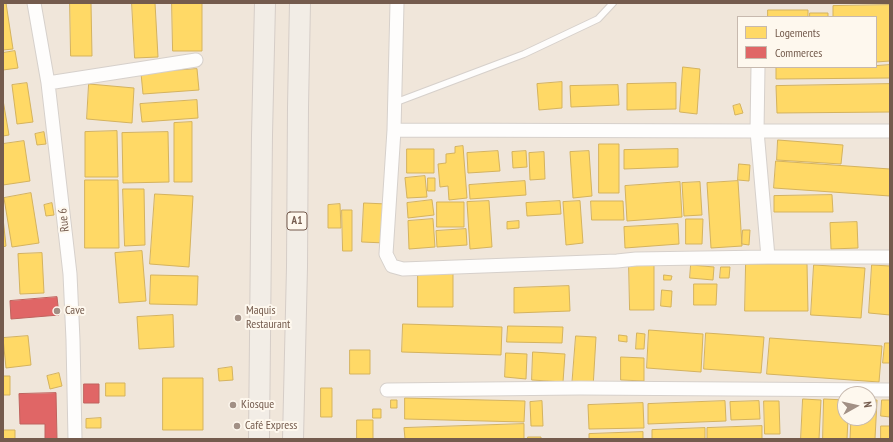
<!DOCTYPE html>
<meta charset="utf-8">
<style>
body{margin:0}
#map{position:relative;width:893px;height:442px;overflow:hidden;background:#f7f3ec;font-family:"PT Sans Narrow",sans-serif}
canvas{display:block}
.frame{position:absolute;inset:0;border:4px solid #745b4d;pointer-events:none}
.legend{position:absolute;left:737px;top:16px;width:140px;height:52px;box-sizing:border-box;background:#fef8ee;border:1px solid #c7b9ae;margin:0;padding:5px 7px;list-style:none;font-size:12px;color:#745b4d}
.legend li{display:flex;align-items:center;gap:8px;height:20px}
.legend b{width:20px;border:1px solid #c7b9ae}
.north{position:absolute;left:837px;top:386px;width:40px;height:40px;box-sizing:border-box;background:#fef8ee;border:1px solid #c7b9ae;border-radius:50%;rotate:82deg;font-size:11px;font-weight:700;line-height:16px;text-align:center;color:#745b4d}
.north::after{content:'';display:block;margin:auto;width:14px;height:18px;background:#a29085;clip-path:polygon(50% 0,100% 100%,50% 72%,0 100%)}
</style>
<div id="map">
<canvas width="893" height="442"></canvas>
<div class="frame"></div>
<ul class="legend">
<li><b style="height:11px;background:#ffd966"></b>Logements</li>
<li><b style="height:11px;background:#e06666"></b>Commerces</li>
</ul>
<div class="north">N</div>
</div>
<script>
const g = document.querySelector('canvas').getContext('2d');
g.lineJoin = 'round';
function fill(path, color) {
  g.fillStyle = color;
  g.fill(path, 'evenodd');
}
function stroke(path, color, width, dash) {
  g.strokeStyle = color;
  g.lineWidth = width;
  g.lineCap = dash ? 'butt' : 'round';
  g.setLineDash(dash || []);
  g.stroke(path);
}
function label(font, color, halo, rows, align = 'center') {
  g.font = font + ' "PT Sans Narrow",sans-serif';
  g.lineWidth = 4;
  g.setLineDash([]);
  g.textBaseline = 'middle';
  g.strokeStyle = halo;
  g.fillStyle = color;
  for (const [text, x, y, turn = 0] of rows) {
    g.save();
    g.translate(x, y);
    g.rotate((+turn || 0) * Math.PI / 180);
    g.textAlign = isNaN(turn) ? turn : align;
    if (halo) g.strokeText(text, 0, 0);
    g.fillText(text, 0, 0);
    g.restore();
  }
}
fill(new Path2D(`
 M 3,3 L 890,3 L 890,439 L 3,439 ZM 738,17 L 876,17 L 876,67 L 738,67 ZM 845,394 L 869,394 L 869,418 L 845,418 Z`), '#f0e6da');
const homes = new Path2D(`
 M 3,3 L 6,3 L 13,49 L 3,50 Z
 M 70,3 L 91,3 L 92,56 L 71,56 Z
 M 132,3 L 155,3 L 158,57 L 135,58 Z
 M 172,3 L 202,3 L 202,51 L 173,51 Z
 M 890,5 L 890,61 L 876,62 L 876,17 L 833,17 L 833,6 Z
 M 768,10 L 808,10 L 808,17 L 768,17 Z
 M 810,13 L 828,13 L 828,17 L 810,17 Z
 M 15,51 L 18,68 L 3,70 L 3,53 Z
 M 890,65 L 890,78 L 776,79 L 776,67 L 876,67 L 876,66 Z
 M 683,67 L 700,69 L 697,114 L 680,112 Z
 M 197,69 L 199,90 L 143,94 L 141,73 Z
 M 562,82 L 562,108 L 539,110 L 537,84 Z
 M 27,83 L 33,122 L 17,124 L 12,85 Z
 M 676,83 L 676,109 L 627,110 L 627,84 Z
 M 89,84 L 134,88 L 132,123 L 87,119 Z
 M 890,84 L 890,112 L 777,113 L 776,86 Z
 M 618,85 L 619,105 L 571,107 L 570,86 Z
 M 3,100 L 9,135 L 3,136 Z
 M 197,100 L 198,118 L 142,122 L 140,104 Z
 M 740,104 L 743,113 L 735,115 L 733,106 Z
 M 192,122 L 192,182 L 174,182 L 174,123 Z
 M 117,131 L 118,177 L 85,177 L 85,132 Z
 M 44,132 L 46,144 L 37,145 L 35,134 Z
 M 168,132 L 169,182 L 123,183 L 122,133 Z
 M 778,140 L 843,145 L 841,164 L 777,160 Z
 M 24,141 L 30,181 L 3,185 L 3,144 Z
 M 599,144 L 619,144 L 619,193 L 599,193 Z
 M 463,146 L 467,198 L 449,200 L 448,186 L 440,187 L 438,164 L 446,163 L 446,154 L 455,153 L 455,147 Z
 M 407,149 L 434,149 L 434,173 L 407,173 Z
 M 678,149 L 678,167 L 624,169 L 624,150 Z
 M 498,151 L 500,171 L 468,173 L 467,153 Z
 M 526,151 L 527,167 L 513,168 L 512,152 Z
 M 589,151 L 592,196 L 573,198 L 570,152 Z
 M 544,152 L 545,179 L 530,180 L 529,153 Z
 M 776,161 L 890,169 L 890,196 L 774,188 Z
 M 739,164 L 750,165 L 749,181 L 738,180 Z
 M 425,176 L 427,197 L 407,198 L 405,178 Z
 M 428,178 L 435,178 L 435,191 L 428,191 Z
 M 85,180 L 118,180 L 119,248 L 85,248 Z
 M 525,181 L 526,195 L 470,199 L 469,185 Z
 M 738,181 L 742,246 L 711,248 L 707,183 Z
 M 680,182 L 682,217 L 627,221 L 625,186 Z
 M 700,182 L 702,215 L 684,216 L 682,183 Z
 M 123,189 L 144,189 L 145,245 L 125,246 Z
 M 31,193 L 39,243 L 12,247 L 4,198 Z
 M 155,194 L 193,196 L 189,267 L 150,264 Z
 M 832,195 L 833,212 L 774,212 L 774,196 Z
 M 432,200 L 434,215 L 408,218 L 407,203 Z
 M 489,201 L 492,247 L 470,249 L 467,202 Z
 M 560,201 L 561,214 L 527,216 L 526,203 Z
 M 580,201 L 583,243 L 566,245 L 563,202 Z
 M 591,201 L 623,201 L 624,220 L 592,220 Z
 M 437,202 L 464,202 L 464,227 L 437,227 Z
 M 52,203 L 54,215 L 46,216 L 44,205 Z
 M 364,203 L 387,204 L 385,243 L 362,242 Z
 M 340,204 L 341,228 L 328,228 L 328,205 Z
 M 342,210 L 352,210 L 352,251 L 343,251 Z
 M 3,218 L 6,246 L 3,247 Z
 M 433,219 L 435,247 L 409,249 L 408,221 Z
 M 686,219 L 703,219 L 702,244 L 686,244 Z
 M 519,221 L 519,228 L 507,229 L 507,222 Z
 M 857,222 L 858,248 L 831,249 L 830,223 Z
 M 678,224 L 679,244 L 625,248 L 624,227 Z
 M 466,229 L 467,245 L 437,247 L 436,231 Z
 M 743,230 L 750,230 L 749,245 L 742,244 Z
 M 142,251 L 146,301 L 119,303 L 115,253 Z
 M 42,253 L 44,293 L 20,294 L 18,254 Z
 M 746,264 L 807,264 L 808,311 L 745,311 Z
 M 629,265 L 654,265 L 654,310 L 630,310 Z
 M 691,265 L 714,267 L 713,280 L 690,278 Z
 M 814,265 L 865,268 L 861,318 L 811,315 Z
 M 872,265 L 890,266 L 890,315 L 869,313 Z
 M 721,267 L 730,267 L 729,278 L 720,278 Z
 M 418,273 L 453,273 L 453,307 L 418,307 Z
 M 151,275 L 198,276 L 197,305 L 150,304 Z
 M 664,275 L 672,276 L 671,280 L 664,280 Z
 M 694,284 L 717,284 L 716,305 L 694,305 Z
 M 569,286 L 570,311 L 514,313 L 514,288 Z
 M 662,290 L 672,291 L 671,307 L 661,306 Z
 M 173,315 L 174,347 L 139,349 L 137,317 Z
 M 403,324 L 502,327 L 501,355 L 402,352 Z
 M 508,326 L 563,327 L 562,343 L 507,342 Z
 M 649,330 L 703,334 L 701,372 L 647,368 Z
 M 637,333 L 645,334 L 644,349 L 636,349 Z
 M 706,333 L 764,337 L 761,373 L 704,369 Z
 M 619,335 L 627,336 L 627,342 L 619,341 Z
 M 28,336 L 31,365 L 6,368 L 3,338 Z
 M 576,336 L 596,337 L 593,388 L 572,387 Z
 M 770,338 L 882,346 L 879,382 L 767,374 Z
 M 885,343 L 890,343 L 890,363 L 883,363 Z
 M 350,350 L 370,350 L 370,374 L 350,374 Z
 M 533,352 L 565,354 L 563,382 L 532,380 Z
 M 506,353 L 527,354 L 526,379 L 505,377 Z
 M 621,357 L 644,358 L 644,381 L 621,380 Z
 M 232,367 L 233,380 L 219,381 L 218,369 Z
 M 59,373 L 62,386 L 50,389 L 47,376 Z
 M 3,376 L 10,376 L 10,395 L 3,395 Z
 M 163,378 L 203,378 L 203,430 L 163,430 Z
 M 106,383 L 125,383 L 125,396 L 106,396 Z
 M 321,388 L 332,388 L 332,417 L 321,417 Z
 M 405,398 L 525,401 L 524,422 L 405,419 Z
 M 803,399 L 821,400 L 819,439 L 801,439 Z
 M 824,399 L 845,400 L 845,418 L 848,418 L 847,439 L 823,439 Z
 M 391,400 L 397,400 L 397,408 L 391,408 Z
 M 869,400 L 877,400 L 875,439 L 850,439 L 851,418 L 869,418 Z
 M 882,400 L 890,400 L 890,417 L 881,416 Z
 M 542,401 L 543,426 L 531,426 L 530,402 Z
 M 725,401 L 726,421 L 648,424 L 648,404 Z
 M 759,401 L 760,419 L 731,420 L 730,402 Z
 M 764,401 L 779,401 L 780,434 L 765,434 Z
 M 643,403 L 644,428 L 589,429 L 588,405 Z
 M 373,409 L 381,409 L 381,418 L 373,418 Z
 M 101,418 L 101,428 L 86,428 L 86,419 Z
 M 357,420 L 373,420 L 373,439 L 357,439 Z
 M 524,424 L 524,439 L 405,439 L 404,428 Z
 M 762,426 L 762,439 L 707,439 L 707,428 Z
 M 881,426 L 890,426 L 890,439 L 881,439 Z
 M 705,428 L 705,439 L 652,439 L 652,430 Z
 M 3,430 L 15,430 L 15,439 L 3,439 Z
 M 643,432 L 643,439 L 589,439 L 589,434 Z
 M 528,437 L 541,437 L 541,439 L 528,439 Z`);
fill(homes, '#ffd966');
stroke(homes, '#d5b35e', 1);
const shops = new Path2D(`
 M 57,297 L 59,315 L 11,319 L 10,301 Z
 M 84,384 L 99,384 L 99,403 L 84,403 Z
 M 56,393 L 57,439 L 45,439 L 45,424 L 20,424 L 19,394 Z`);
fill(shops, '#e06666');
stroke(shops, '#c0635e', 1);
const service = new Path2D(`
 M 394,103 L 524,54 L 598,19 L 613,3`);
const minor = new Path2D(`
 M 34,3 L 48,83 L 70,274 L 73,340 L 75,439
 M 397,3 L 394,130 L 386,254 L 392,266 L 403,269 L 617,261 L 636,259 L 768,257 L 890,257
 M 758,67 L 757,131 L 768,257
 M 48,83 L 196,60
 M 394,130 L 757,131 L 890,131
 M 387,390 L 580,388 L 890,390`);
const primary = new Path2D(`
 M 259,439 L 262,135 L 265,3
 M 293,439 L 297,267 L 298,107 L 300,3`);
stroke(service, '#d6d0cb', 8);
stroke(minor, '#d6d0cb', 15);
stroke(primary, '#d5cdc7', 22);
stroke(service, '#fefdfc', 6);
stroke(minor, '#fefdfc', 13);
stroke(primary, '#f2ede6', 20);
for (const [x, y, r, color] of [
 [57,311,4,"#a29085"],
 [238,318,4,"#a29085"],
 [233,405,4,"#a29085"],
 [237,426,4,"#a29085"]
]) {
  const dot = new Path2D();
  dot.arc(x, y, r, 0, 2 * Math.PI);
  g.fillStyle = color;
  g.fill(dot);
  stroke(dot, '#fef8ee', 1.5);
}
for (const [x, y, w] of [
 [297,221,20]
]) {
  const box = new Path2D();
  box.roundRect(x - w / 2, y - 9, w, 18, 3);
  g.fillStyle = '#fef8ee';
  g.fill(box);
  stroke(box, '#745b4d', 1);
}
label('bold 11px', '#745b4d', null, [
 ["A1",297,221]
]);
label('12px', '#745b4d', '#fef8ee', [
 ["Rue 6",64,220,-96]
]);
label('12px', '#745b4d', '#fef8ee', [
 ["Cave",65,311],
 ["Maquis",246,311],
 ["Restaurant",246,325],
 ["Kiosque",241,405],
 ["Café Express",245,426]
], 'left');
</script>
